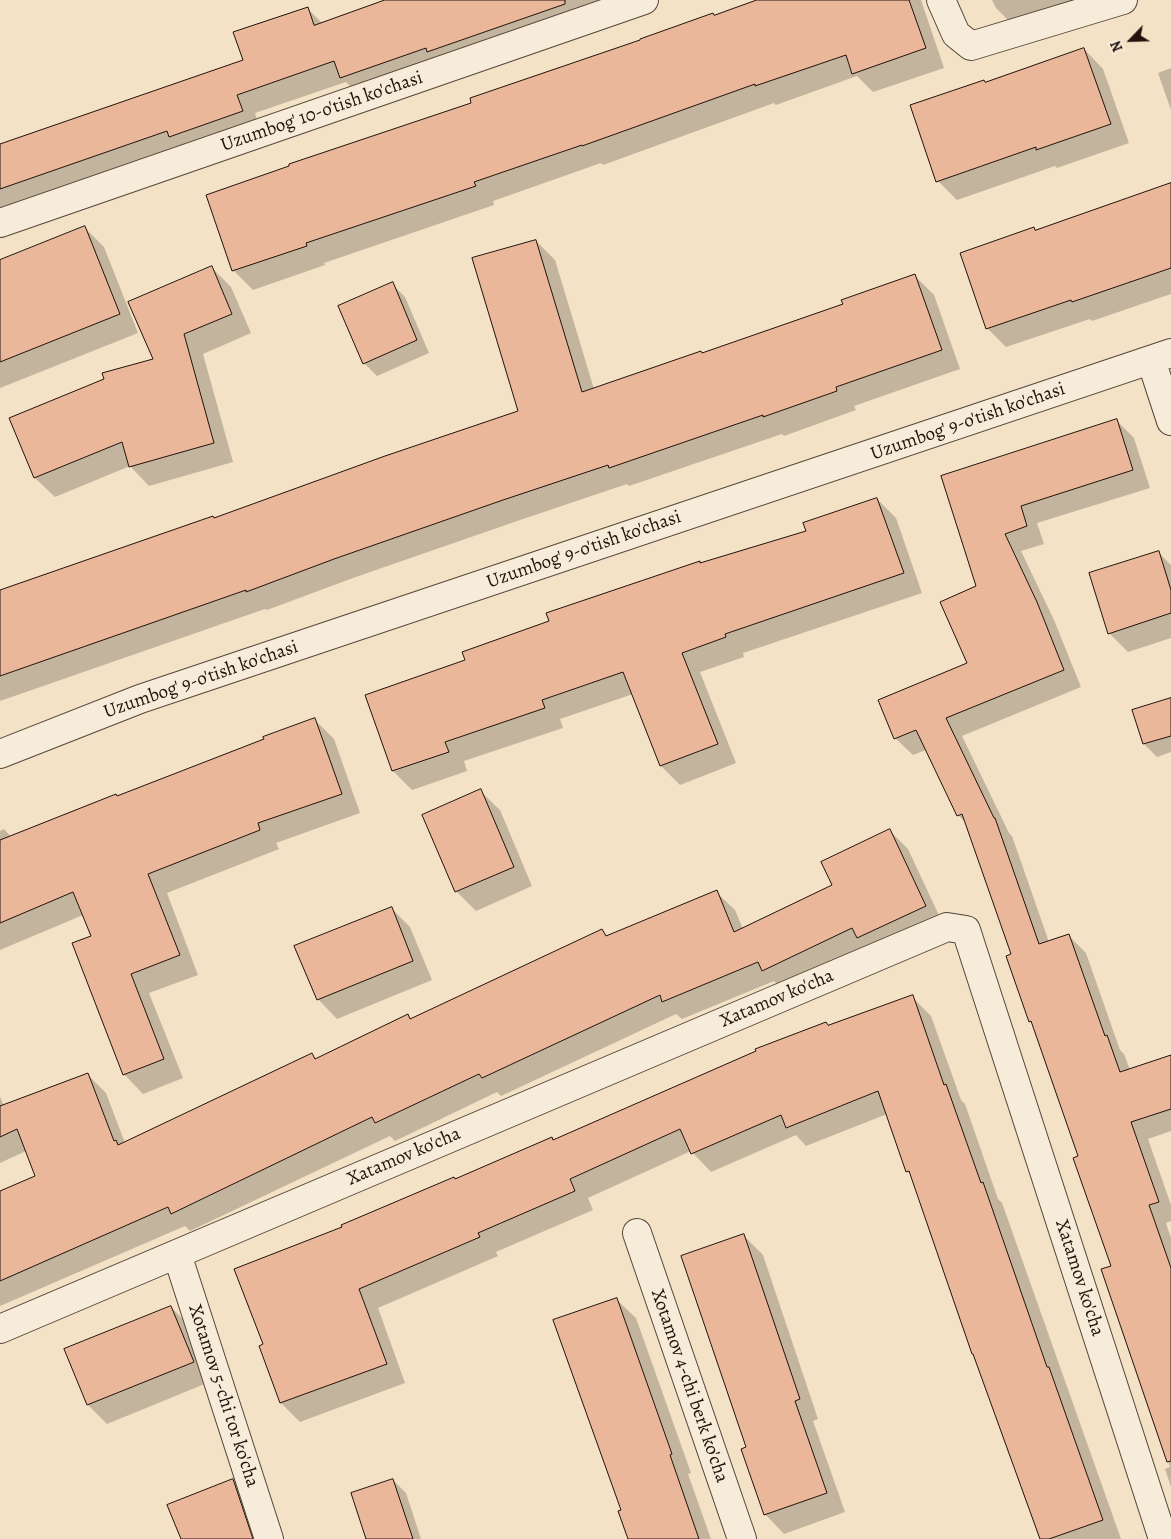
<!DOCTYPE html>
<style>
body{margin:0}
#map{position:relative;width:1171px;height:1539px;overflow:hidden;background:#f3e2c5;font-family:Alegreya,serif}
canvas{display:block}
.north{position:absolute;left:1106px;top:15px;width:50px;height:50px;-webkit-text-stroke:4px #f7ecd9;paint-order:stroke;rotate:246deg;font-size:14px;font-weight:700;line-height:20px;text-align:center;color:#22120b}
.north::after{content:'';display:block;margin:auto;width:18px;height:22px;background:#22120b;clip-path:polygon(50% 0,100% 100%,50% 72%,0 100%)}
</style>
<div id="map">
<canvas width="1171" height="1539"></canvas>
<div class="north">N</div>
</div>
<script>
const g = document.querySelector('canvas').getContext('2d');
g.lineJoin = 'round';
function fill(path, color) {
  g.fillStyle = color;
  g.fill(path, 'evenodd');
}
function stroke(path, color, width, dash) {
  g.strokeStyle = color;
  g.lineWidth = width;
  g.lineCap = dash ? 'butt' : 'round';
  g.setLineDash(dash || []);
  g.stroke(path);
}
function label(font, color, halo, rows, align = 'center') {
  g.font = font + ' Alegreya,serif';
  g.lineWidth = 4;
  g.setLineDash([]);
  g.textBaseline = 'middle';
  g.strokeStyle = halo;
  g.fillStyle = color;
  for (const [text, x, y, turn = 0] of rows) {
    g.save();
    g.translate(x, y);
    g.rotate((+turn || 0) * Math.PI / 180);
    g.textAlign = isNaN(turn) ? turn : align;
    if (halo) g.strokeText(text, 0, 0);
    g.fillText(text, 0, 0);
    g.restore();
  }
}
fill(new Path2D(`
 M 389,0 L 640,0 L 359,96 L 346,82 L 255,113 L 260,130 L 0,213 L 0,145 L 245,61 L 307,8 L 322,23 Z
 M 761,0 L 921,0 L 944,68 L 873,92 L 857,76 L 776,105 L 774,103 L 603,165 L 601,163 L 493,201 L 494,205 L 324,263 L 325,265 L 253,290 L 233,270 L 473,103 Z
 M 992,0 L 1132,0 L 1021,33 L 996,8 Z
 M 1084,49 L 1103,69 L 1129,143 L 1057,168 L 1055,166 L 957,200 L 938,181 L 986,83 Z
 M 1171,68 L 1171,110 L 1158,73 Z
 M 1171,184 L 1171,294 L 1092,321 L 1090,319 L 1006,347 L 987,328 L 1036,231 Z
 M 85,228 L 104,247 L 138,333 L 0,388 L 0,262 Z
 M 536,241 L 555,260 L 594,389 L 702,354 L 844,304 L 915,276 L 934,295 L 960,369 L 854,406 L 856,410 L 784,436 L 782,434 L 629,486 L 627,484 L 523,519 L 353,578 L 267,610 L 265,609 L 0,701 L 0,592 L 215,519 L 520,412 Z
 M 212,268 L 231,287 L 251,333 L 203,354 L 233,462 L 149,486 L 130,466 L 55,497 L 35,478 L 11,419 L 154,360 Z
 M 392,284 L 405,297 L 429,353 L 377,376 L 364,363 Z
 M 1117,421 L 1134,438 L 1150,488 L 1037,523 L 1044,544 L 1021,551 L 1054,620 L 1081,687 L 962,736 L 1009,833 L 1012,836 L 1049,942 L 1068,935 L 1086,953 L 1120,1050 L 1124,1054 L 1130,1070 L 1171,1056 L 1171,1131 L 1148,1139 L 1171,1205 L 1171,1221 L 1166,1223 L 1171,1238 L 1171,1487 L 1165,1469 L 1170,1467 L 1103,1270 L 1112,1267 L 1080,1157 L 1034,1026 L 1030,1021 L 1012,955 L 966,823 L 958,815 L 926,750 L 913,755 L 895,738 L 969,663 L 977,587 L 942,477 Z
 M 877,499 L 896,518 L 922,593 L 743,653 L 744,657 L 700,672 L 736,763 L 680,785 L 661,766 L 633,694 L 560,719 L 563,728 L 464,761 L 467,771 L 412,790 L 393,771 L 467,661 L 551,622 L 701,565 L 807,531 Z
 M 1158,552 L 1171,565 L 1171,638 L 1128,652 L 1109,633 Z
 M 1171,699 L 1171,752 L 1157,757 L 1144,744 L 1134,711 Z
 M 315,720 L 334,739 L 360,813 L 276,843 L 279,849 L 167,893 L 198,975 L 149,993 L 183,1078 L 143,1094 L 124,1074 L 92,937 L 83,915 L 0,950 L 0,831 L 4,829 L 11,837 L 118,797 Z
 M 480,791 L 500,810 L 532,886 L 476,911 L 456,891 L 424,815 Z
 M 890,831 L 908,849 L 943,924 L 781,988 L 774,981 L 682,1019 L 676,1014 L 501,1096 L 497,1092 L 395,1141 L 390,1136 L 190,1231 L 185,1226 L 0,1306 L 0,1192 L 36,1177 L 26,1151 L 0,1163 L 0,1097 L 4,1106 L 88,1075 L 106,1093 L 125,1143 L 312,1055 L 316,1059 L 408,1016 L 412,1020 L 602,930 L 608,937 L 716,892 L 735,910 L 743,929 L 833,886 Z
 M 391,908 L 410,927 L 432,980 L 337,1019 L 318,999 Z
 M 912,997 L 931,1016 L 961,1100 L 965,1104 L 998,1199 L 1002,1203 L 1121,1539 L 1040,1539 L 911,1175 L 907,1171 L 887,1114 L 806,1146 L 796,1135 L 711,1172 L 691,1151 L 588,1198 L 593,1210 L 496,1252 L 498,1256 L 378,1308 L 405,1383 L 300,1422 L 281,1403 L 261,1347 L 264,1345 L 344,1228 L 552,1138 L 555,1141 L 826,1023 L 829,1026 Z
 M 744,1236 L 763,1255 L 818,1419 L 813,1421 L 845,1512 L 784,1534 L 765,1514 L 747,1448 Z
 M 616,1299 L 636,1318 L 691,1473 L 688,1474 L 711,1539 L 630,1539 L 623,1511 Z
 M 171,1307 L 190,1327 L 212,1381 L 107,1424 L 88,1405 L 66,1350 Z
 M 233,1480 L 252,1499 L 265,1539 L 182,1539 Z
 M 393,1480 L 406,1493 L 421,1539 L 368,1539 Z`), '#0003');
const building = new Path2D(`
 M 385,0 L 565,0 L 565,4 L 427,52 L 426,48 L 340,78 L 334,61 L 237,95 L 243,111 L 169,137 L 167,131 L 0,189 L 0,144 L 243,60 L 233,32 L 308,7 L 314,25 Z
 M 757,0 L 909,0 L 926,48 L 852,74 L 846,55 L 755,86 L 755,84 L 582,146 L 582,145 L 474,182 L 476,186 L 306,243 L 307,246 L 232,271 L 206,195 L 289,166 L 289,164 L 471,103 L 470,98 L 640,40 L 640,39 L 713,13 L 714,15 Z
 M 1084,48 L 1111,124 L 1036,150 L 1036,147 L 936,182 L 910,105 L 984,80 L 985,82 Z
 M 1171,183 L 1171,268 L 1072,302 L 1071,300 L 986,329 L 960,253 L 1034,227 L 1035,230 Z
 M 85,226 L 120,314 L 0,362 L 0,260 Z
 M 536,240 L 582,392 L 701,351 L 702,353 L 843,304 L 841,300 L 915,274 L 942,350 L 836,387 L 837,391 L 763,417 L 763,415 L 609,468 L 608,465 L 503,500 L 334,559 L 246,592 L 246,590 L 0,676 L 0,590 L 213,516 L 214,518 L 385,456 L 518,411 L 472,258 Z
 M 212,266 L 232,314 L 184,334 L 214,443 L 129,467 L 122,442 L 34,478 L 9,418 L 104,379 L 102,373 L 153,359 L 128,302 Z
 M 393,282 L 417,340 L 363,364 L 338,306 Z
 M 1117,419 L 1133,470 L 1021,506 L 1027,526 L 1005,534 L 1037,602 L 1064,670 L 946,718 L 994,818 L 995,818 L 1039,944 L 1069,934 L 1105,1036 L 1107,1035 L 1120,1072 L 1171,1055 L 1171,1109 L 1131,1122 L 1159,1202 L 1149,1205 L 1171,1268 L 1171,1461 L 1167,1462 L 1101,1269 L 1111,1266 L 1073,1158 L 1078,1156 L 1031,1021 L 1029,1022 L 1006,956 L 1011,954 L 962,814 L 957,816 L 916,730 L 894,739 L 878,700 L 967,663 L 940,602 L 976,586 L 941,476 Z
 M 877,498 L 904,573 L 725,634 L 726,637 L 682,653 L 718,744 L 660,766 L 623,672 L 542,700 L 545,708 L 445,742 L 449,752 L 392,771 L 365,695 L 465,660 L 462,652 L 549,621 L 546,613 L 700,561 L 700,563 L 806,531 L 803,523 Z
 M 1159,551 L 1171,590 L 1171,613 L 1108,634 L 1089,573 Z
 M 1171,698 L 1171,736 L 1143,744 L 1132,710 Z
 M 315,718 L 342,794 L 258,823 L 260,830 L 148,874 L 180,955 L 131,974 L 164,1059 L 123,1075 L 72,943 L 91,936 L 73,892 L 0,923 L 0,840 L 116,794 L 117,796 L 264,739 L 263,737 Z
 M 481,789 L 514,867 L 455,892 L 422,815 Z
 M 890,829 L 926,906 L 857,938 L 852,928 L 762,971 L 758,962 L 662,1002 L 660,995 L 482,1078 L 479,1074 L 375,1123 L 372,1117 L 171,1214 L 168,1207 L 0,1281 L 0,1191 L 35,1176 L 17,1129 L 0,1137 L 0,1106 L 88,1073 L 114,1141 L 116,1140 L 118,1145 L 312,1053 L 315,1059 L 408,1014 L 410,1019 L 602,929 L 606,936 L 717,890 L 734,932 L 832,885 L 821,862 Z
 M 392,907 L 413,961 L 317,1000 L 294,946 Z
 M 913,995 L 944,1085 L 946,1084 L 981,1183 L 983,1182 L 1047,1367 L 1049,1367 L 1103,1520 L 1049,1539 L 1040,1539 L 973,1354 L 972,1354 L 909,1171 L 906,1172 L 878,1091 L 786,1128 L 781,1115 L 691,1154 L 680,1129 L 570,1179 L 575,1191 L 478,1233 L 480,1237 L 359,1289 L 387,1364 L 280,1403 L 259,1346 L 263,1344 L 234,1269 L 342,1227 L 341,1225 L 454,1177 L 455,1179 L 552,1137 L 553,1140 L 756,1051 L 755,1049 L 826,1022 L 828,1025 Z
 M 744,1234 L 800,1399 L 795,1401 L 827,1493 L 764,1515 L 741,1449 L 746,1447 L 681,1256 Z
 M 617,1298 L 672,1454 L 670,1455 L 699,1539 L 628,1539 L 618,1511 L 621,1510 L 553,1320 Z
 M 171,1306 L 194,1362 L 87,1405 L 64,1349 Z
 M 233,1479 L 253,1539 L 181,1539 L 167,1505 Z
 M 393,1479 L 413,1539 L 366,1539 L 351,1493 Z`);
fill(building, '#eab79a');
stroke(building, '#22120b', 1);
const minor = new Path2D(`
 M 941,0 L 956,34 L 971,46 L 1123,0
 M 0,223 L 644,0
 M 1151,360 L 1171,421
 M 0,754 L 140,699 L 1171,353
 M 637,1233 L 742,1539
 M 177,1254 L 269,1539
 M 0,1329 L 947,927 L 966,930 L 1163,1539`);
stroke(minor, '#56463a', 30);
stroke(minor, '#f7ecd9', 28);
label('19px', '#22120b', '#f7ecd9', [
 ["Uzumbog' 10-o'tish ko'chasi",322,112,-19],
 ["Uzumbog' 9-o'tish ko'chasi",968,422,-19],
 ["Uzumbog' 9-o'tish ko'chasi",584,550,-19],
 ["Uzumbog' 9-o'tish ko'chasi",201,680,-19],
 ["Xatamov ko'cha",777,999,-23],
 ["Xatamov ko'cha",404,1157,-23],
 ["Xatamov ko'cha",1079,1278,72],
 ["Xotamov 4-chi berk ko'cha",689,1386,71],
 ["Xotamov 5-chi tor ko'cha",223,1396,72]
]);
</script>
